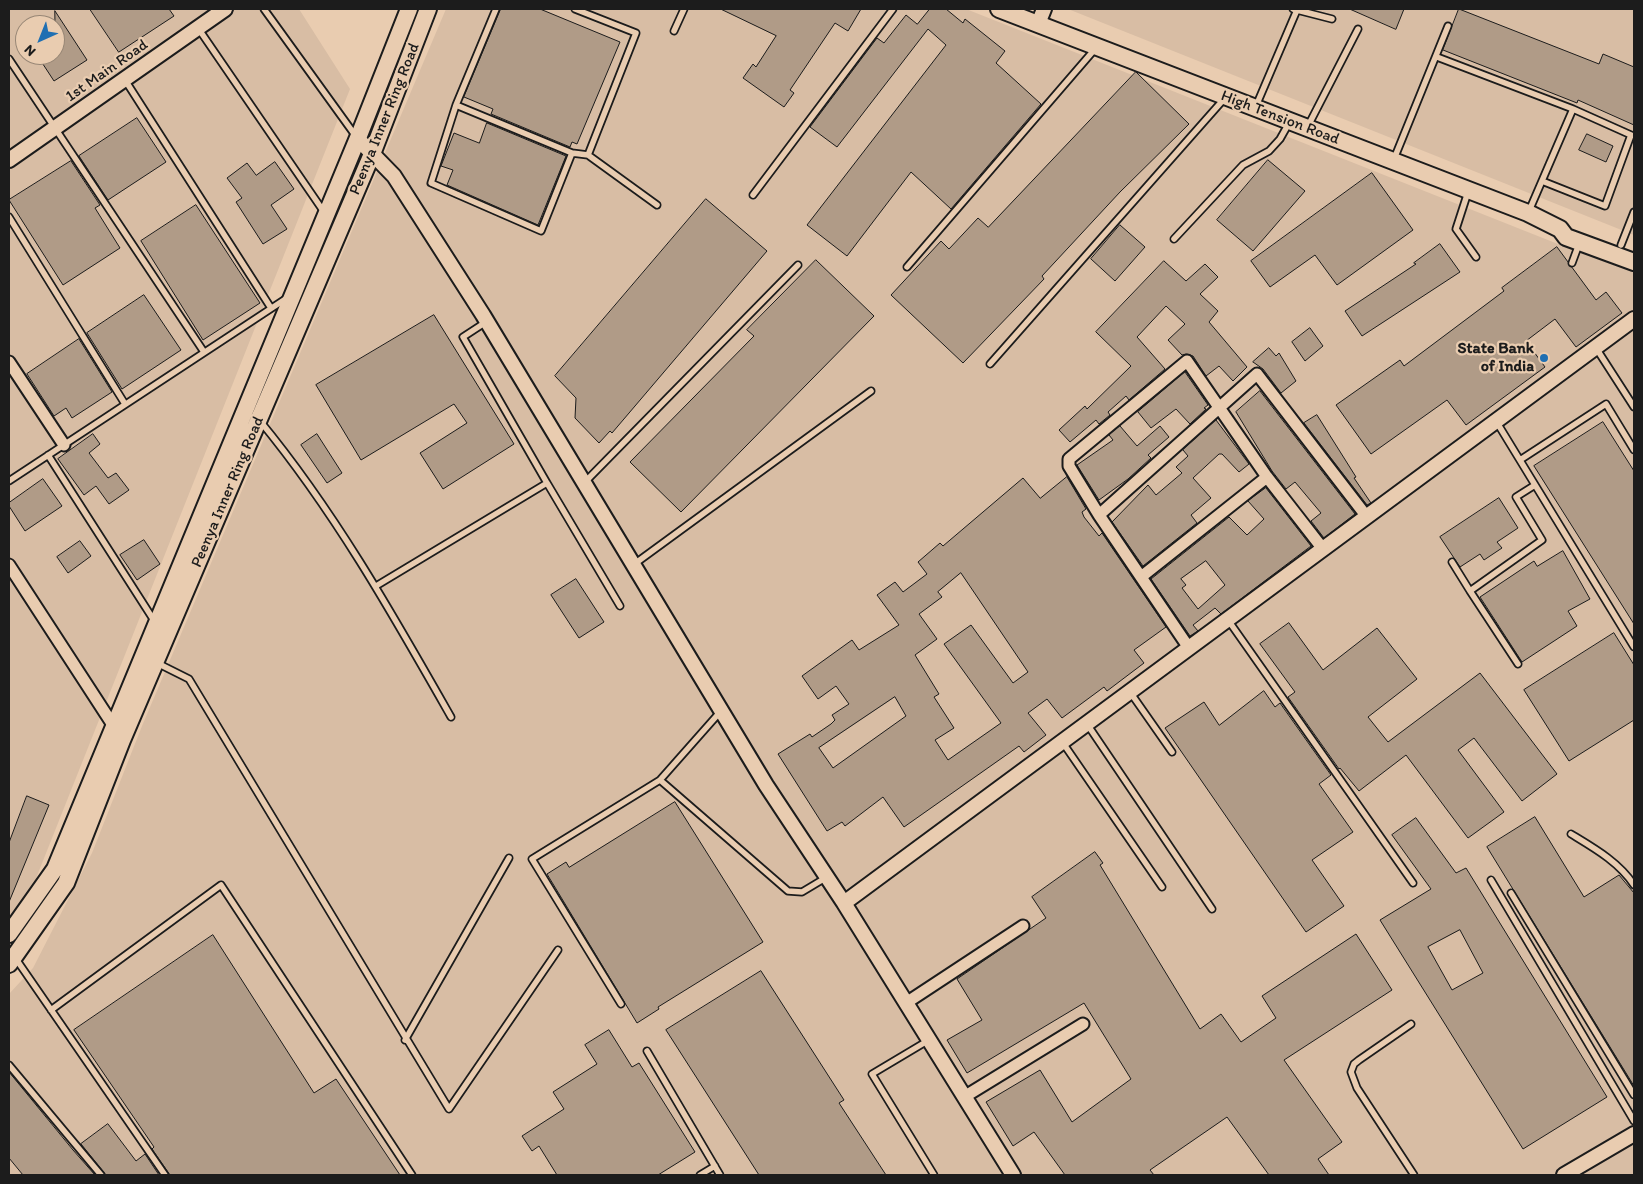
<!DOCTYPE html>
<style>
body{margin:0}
#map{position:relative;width:1643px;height:1184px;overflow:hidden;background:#e9ccb0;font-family:Itim,sans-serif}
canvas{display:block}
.frame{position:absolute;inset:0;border:10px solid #1c1c1c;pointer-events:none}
.north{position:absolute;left:15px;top:15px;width:50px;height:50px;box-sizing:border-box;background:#e9ccb0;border:1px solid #978675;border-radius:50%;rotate:224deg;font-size:14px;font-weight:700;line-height:20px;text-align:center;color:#1c1c1c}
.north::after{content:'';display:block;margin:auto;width:18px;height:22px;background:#1f6fb2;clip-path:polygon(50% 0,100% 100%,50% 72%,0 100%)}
</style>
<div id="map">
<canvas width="1643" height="1184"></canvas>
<div class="frame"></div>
<div class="north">N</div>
</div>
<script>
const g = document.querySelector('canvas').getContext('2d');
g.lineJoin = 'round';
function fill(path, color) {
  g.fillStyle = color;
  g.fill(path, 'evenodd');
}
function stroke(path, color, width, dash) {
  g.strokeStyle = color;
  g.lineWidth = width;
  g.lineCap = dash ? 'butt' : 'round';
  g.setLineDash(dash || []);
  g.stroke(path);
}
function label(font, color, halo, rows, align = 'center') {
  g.font = font + ' Itim,sans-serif';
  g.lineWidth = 4.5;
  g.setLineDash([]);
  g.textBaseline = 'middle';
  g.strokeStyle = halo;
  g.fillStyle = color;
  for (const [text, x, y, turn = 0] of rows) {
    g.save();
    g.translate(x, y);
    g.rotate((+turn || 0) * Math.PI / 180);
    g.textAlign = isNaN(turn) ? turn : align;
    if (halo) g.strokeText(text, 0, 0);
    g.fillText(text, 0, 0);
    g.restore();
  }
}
fill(new Path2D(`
 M 9,9 L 299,9 L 350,89 L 27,901 L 9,921 ZM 25,25 L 55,25 L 55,55 L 25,55 Z
 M 446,9 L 966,9 L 1568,248 L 1634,269 L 1634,1175 L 9,1175 L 9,994 L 33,968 L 92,853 L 142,726 Z
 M 1068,9 L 1634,9 L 1634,235 Z`), '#d8bda4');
const building = new Path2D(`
 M 90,9 L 169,9 L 174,16 L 119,52 Z
 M 501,9 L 540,9 L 620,42 L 577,144 L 572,142 L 570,147 L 491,114 L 493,109 L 464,97 Z
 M 721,9 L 861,9 L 848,31 L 835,23 L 790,90 L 794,93 L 784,107 L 743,78 L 753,64 L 756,67 L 776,36 Z
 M 930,9 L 946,9 L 963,23 L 965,19 L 1005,51 L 996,63 L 1041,104 L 951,209 L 911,172 L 847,256 L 807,225 L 946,45 L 928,29 L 837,147 L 810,127 L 877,38 L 884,43 L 906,15 L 917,24 Z
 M 1350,9 L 1404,9 L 1396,29 Z
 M 1459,9 L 1599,64 L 1603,54 L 1634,67 L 1634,125 L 1578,100 L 1577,103 L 1443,50 Z
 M 55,11 L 87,60 L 54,81 L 37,55 L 55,55 Z
 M 1136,72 L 1189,124 L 1120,192 L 1042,276 L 1044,279 L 963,363 L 891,295 L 941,241 L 949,249 L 978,218 L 988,227 Z
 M 137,118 L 166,162 L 108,200 L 79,156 Z
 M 487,123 L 566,156 L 538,225 L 447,185 L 453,170 L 441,166 L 454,133 L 479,143 Z
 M 1587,134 L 1613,146 L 1606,162 L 1579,150 Z
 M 1268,160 L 1305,191 L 1253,251 L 1217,220 Z
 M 71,161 L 100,205 L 95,208 L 120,248 L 63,285 L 9,200 Z
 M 275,162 L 294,189 L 271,205 L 287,229 L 263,244 L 236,202 L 242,198 L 227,178 L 247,163 L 256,175 Z
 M 1372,173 L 1413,230 L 1337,285 L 1315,255 L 1270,287 L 1251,261 Z
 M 706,199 L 767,251 L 612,433 L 610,431 L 599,443 L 575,418 L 576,398 L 555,376 Z
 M 196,205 L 260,303 L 203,340 L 141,241 Z
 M 1120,225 L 1145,247 L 1115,281 L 1091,259 Z
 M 1440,244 L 1460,272 L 1362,336 L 1345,311 L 1416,264 L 1414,263 Z
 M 1557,247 L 1596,300 L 1606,292 L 1622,313 L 1576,347 L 1555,319 L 1526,341 L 1545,367 L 1466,425 L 1447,400 L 1371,454 L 1336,405 L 1400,360 L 1404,366 L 1504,291 L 1502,288 Z
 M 816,260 L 874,316 L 681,512 L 630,462 L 754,336 L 747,330 Z
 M 1164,261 L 1186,281 L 1205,264 L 1218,277 L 1200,294 L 1218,311 L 1209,322 L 1247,367 L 1233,381 L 1219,366 L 1206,376 L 1193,356 L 1186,354 L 1182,355 L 1168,340 L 1185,324 L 1166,306 L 1137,337 L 1165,369 L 1129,400 L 1126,396 L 1108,412 L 1110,415 L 1099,424 L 1096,420 L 1070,442 L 1059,430 L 1085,406 L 1087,409 L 1131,366 L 1096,332 Z
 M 144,295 L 181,350 L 122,389 L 87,333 Z
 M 434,315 L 514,444 L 443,489 L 420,453 L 467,423 L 454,404 L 361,460 L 316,385 Z
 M 1310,328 L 1323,346 L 1305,361 L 1292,342 Z
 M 79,339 L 112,392 L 72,418 L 66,408 L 54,416 L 27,374 Z
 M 1269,348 L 1276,356 L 1279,353 L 1296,381 L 1281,393 L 1263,369 L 1253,362 Z
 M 1185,372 L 1208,405 L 1204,408 L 1206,409 L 1190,424 L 1176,409 L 1151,428 L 1138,412 Z
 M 1260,391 L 1355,514 L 1324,538 L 1311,521 L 1321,513 L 1295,482 L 1286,489 L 1272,471 L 1236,412 Z
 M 1317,415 L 1356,477 L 1354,478 L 1371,503 L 1367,505 L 1304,423 Z
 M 1216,420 L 1249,464 L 1239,472 L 1222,454 L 1219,454 L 1193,478 L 1211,498 L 1191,515 L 1197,523 L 1143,566 L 1112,522 L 1148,485 L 1156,495 L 1182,473 L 1176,467 L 1188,456 L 1183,450 Z
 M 1603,422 L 1634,471 L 1634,624 L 1534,466 Z
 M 1120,426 L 1137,446 L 1160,426 L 1169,437 L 1148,455 L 1151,458 L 1128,479 L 1099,500 L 1077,465 L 1113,440 L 1109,435 Z
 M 93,434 L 100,444 L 89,453 L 108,478 L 116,473 L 129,490 L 109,504 L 96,486 L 84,495 L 58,459 Z
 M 317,434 L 342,473 L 327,483 L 301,445 Z
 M 1067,477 L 1086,509 L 1082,512 L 1084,517 L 1099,536 L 1102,533 L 1166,627 L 1134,650 L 1144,663 L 1107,691 L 1104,687 L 1062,718 L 1047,699 L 1028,713 L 1046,735 L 1024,752 L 1019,746 L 904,827 L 883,797 L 845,826 L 842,822 L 827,831 L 778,754 L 810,734 L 812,737 L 831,724 L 835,720 L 832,715 L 849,704 L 836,686 L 818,699 L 802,676 L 852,640 L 859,650 L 899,625 L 877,595 L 895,582 L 903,592 L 927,574 L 918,562 L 940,543 L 943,546 L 1023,478 L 1040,498 ZM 961,573 L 1028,672 L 1013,683 L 971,625 L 944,644 L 1001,723 L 948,760 L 935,740 L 954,728 L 934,697 L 939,694 L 915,655 L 937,639 L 919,614 L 942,597 L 938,592 ZM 895,697 L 906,716 L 833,768 L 819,748 Z
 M 43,479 L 62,506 L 25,531 L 9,506 L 9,503 Z
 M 1266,488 L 1311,546 L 1221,614 L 1215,608 L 1193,625 L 1198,631 L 1190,636 L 1151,579 L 1229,517 L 1247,535 L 1264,519 L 1248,501 ZM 1206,561 L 1225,585 L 1198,609 L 1182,588 L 1186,585 L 1181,579 Z
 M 1499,498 L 1518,528 L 1497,542 L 1502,548 L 1484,560 L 1480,554 L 1460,567 L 1440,537 Z
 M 144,540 L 160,564 L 137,580 L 120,555 Z
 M 80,541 L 91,556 L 68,573 L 57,557 Z
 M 1563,551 L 1590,599 L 1568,611 L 1577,626 L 1522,662 L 1480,597 L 1534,561 L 1537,566 Z
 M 576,579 L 604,622 L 579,638 L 551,595 Z
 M 1289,623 L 1323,670 L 1377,628 L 1417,679 L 1368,717 L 1388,742 L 1480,673 L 1557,774 L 1522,801 L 1474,738 L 1458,750 L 1504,812 L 1468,838 L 1406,755 L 1359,791 L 1340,768 L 1339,769 L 1288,697 L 1295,692 L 1260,644 Z
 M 1614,633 L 1634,665 L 1634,720 L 1569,761 L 1524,690 Z
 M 1264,691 L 1275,707 L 1280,703 L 1331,775 L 1319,784 L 1353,832 L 1312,860 L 1344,906 L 1306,932 L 1165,728 L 1204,702 L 1219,725 Z
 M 27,796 L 49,805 L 9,902 L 9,843 Z
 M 675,802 L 763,942 L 658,1007 L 659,1009 L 637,1023 L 547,874 L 566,862 L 569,867 Z
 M 1535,817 L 1584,897 L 1619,875 L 1634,893 L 1634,1086 L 1487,847 Z
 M 1416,818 L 1456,873 L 1466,868 L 1607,1097 L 1523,1149 L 1380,920 L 1431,889 L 1392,835 ZM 1460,930 L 1483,973 L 1452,990 L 1428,947 Z
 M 1095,852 L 1103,863 L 1100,865 L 1200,1029 L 1221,1014 L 1241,1042 L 1276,1018 L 1262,996 L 1356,934 L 1392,990 L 1284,1060 L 1342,1142 L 1318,1159 L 1329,1175 L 1269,1175 L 1227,1117 L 1150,1170 L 1154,1175 L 1065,1175 L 1034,1132 L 1013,1146 L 986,1102 L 1040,1070 L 1072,1122 L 1131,1079 L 1084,1003 L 967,1073 L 947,1040 L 982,1020 L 957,979 L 1046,918 L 1032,897 Z
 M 213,935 L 314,1093 L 336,1079 L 400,1175 L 170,1175 L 152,1149 L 154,1147 L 74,1030 Z
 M 761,971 L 844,1100 L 839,1103 L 886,1175 L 759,1175 L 666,1030 Z
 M 609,1030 L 632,1067 L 639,1063 L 695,1152 L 658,1175 L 557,1175 L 539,1146 L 532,1151 L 522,1136 L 564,1109 L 553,1092 L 597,1064 L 585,1045 Z
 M 9,1072 L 73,1150 L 95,1175 L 23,1175 L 9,1158 Z
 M 108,1124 L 136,1161 L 145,1154 L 159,1175 L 106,1175 L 81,1144 Z`);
fill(building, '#b09b87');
stroke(building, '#1c1c1c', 1);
const service = new Path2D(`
 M 264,9 L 355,135
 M 496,9 L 456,105 L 431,183 L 541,231 L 572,153 L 588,155 L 657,205
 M 575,9 L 636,33 L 588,155
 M 1297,10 L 1332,19
 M 198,28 L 324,212
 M 674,31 L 684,9
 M 1437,57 L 1573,109
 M 9,59 L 204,352
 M 125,80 L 271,308
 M 456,105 L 572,153
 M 1256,106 L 1297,10 L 1293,9
 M 1308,126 L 1358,29
 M 1394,159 L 1448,26
 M 1468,192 L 1456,229 L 1476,257
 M 753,195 L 893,9
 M 1529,211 L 1573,109 L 1631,135 L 1605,206 L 1542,181
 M 9,217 L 125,404
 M 1174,239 L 1243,165 L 1269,151 L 1280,139 L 1289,123
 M 1621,245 L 1634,212
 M 1572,263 L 1579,244
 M 907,267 L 1095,49
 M 486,322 L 463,337 L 547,483
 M 1596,348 L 1634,407
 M 990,364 L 1224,99
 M 260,421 C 335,512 393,615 451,717
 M 1496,421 L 1634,647
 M 48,455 L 155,622
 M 1520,460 L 1606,404 L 1634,450
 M 9,481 L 287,298
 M 585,482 L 798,265
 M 1452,562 L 1470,591
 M 633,565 L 871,391
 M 376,586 L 547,483 L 620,606
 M 1228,620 L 1413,883
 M 157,663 L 189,679 L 449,1109 L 558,950
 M 1518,664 L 1470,591 L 1542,540 L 1516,497 L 1535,485
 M 1130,692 L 1172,752
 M 1087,724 L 1212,909
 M 1063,743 L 1162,887
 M 660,780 L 788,891 L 802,892 L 827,877
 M 1571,834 C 1594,848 1619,862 1634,885
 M 1491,880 L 1634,1121
 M 1511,893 L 1634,1095
 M 16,959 L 165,1175
 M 621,1004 L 532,859 L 660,780 L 721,711
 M 51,1010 L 221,885 L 412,1175
 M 1411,1024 L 1359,1060 L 1354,1064 L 1351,1072 L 1357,1088 L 1414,1175
 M 405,1040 L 509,858
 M 929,1040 L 872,1074 L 934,1175
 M 647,1051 L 720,1175
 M 9,1065 L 101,1175
 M 700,1175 L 715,1166`);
const minor = new Path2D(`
 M 9,362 L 64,445
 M 1099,515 L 1069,466 L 1069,459 L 1187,361 L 1267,477 L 1323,549
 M 9,565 L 113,725
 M 1141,577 L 1267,477
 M 1189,648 L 1099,515 L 1257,374 L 1367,517
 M 906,1003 L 1023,926
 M 964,1097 L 1083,1024`);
const tertiary = new Path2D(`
 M 1038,24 L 1044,9
 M 358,139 L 394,176 L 483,315 L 766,785 L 844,903 L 1013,1175
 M 9,160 L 225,9
 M 844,903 L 1634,319
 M 1564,1175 L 1634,1134`);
const secondary = new Path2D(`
 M 999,9 L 1528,213 L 1560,229 L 1566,237 L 1634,262
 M 9,934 L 55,869 L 360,133 L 409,9
 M 9,964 L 66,883 L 122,740 L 372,154 L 428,9`);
stroke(service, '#1c1c1c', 9);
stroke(minor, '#1c1c1c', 15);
stroke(tertiary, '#1c1c1c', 18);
stroke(secondary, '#1c1c1c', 20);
stroke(service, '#e9ccb0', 5.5);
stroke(minor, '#e9ccb0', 11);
stroke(tertiary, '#e9ccb0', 14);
stroke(secondary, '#e9ccb0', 16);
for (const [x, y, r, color] of [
 [1544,358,5,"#1f6fb2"]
]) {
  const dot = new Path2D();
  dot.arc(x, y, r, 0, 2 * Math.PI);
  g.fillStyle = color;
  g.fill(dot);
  stroke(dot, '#e9ccb0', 2);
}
label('16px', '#1c1c1c', '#e9ccb0', [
 ["1st Main Road",107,71,-35],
 ["High Tension Road",1280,118,21],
 ["Peenya Inner Ring Road",385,119,-68],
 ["Peenya Inner Ring Road",228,492,-67]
]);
label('bold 16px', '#1c1c1c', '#e9ccb0', [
 ["State Bank",1534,349],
 ["of India",1534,367]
], 'right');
</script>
